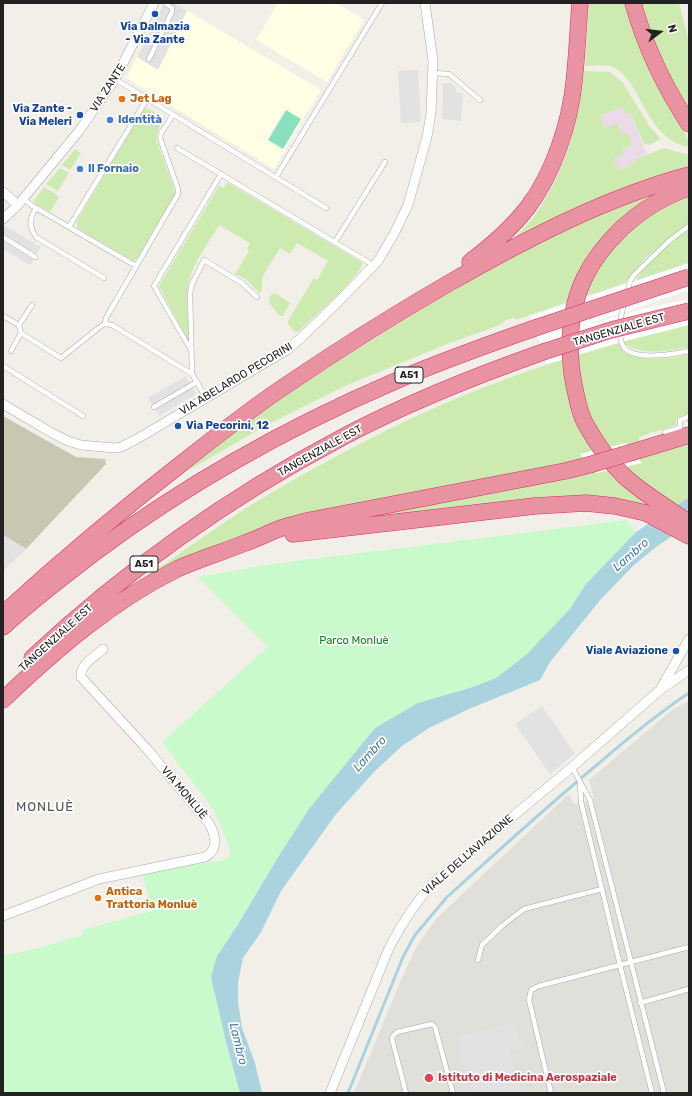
<!DOCTYPE html>
<meta charset="utf-8">
<style>
body{margin:0}
#map{position:relative;width:692px;height:1096px;overflow:hidden;background:#f2efe9;font-family:Rubik,sans-serif}
canvas{display:block}
.frame{position:absolute;inset:0;border:4px solid #222;pointer-events:none}
.north{position:absolute;left:640px;top:12px;width:40px;height:40px;-webkit-text-stroke:3px #fff;paint-order:stroke;rotate:75deg;font-size:11px;font-weight:700;line-height:16px;text-align:center;color:#222}
.north::after{content:'';display:block;margin:auto;width:14px;height:18px;background:#222;clip-path:polygon(50% 0,100% 100%,50% 72%,0 100%)}
</style>
<div id="map">
<canvas width="692" height="1096"></canvas>
<div class="frame"></div>
<div class="north">N</div>
</div>
<script>
const g = document.querySelector('canvas').getContext('2d');
g.lineJoin = 'round';
function fill(path, color) {
  g.fillStyle = color;
  g.fill(path, 'evenodd');
}
function stroke(path, color, width, dash) {
  g.strokeStyle = color;
  g.lineWidth = width;
  g.lineCap = dash ? 'butt' : 'round';
  g.setLineDash(dash || []);
  g.stroke(path);
}
function label(font, color, halo, rows, align = 'center') {
  g.font = font + ' Rubik,sans-serif';
  g.lineWidth = 3.5;
  g.setLineDash([]);
  g.textBaseline = 'middle';
  g.strokeStyle = halo;
  g.fillStyle = color;
  for (const [text, x, y, turn = 0] of rows) {
    g.save();
    g.translate(x, y);
    g.rotate((+turn || 0) * Math.PI / 180);
    g.textAlign = isNaN(turn) ? turn : align;
    if (halo) g.strokeText(text, 0, 0);
    g.fillText(text, 0, 0);
    g.restore();
  }
}
fill(new Path2D(`
 M 621,107 L 630,113 L 647,154 L 637,159 L 629,167 L 619,171 L 614,158 L 624,154 L 622,150 L 633,145 L 627,132 L 622,134 L 604,128 L 599,117 Z`), '#ebdbe8');
fill(new Path2D(`
 M 164,3 L 174,3 L 321,90 L 274,169 L 126,78 Z
 M 278,3 L 336,3 L 364,20 L 327,82 L 256,40 Z`), '#ffffe5');
fill(new Path2D(`
 M 689,701 L 689,1093 L 354,1093 L 402,978 L 418,944 L 437,918 L 569,794 L 574,804 L 594,799 L 589,780 L 672,710 Z`), '#e1dfda');
fill(new Path2D(`
 M 3,416 L 76,457 L 105,459 L 106,464 L 26,549 L 3,535 Z`), '#c7c7b4');
fill(new Path2D(`
 M 589,3 L 626,3 L 689,142 L 689,147 C 659,142 648,113 634,89 C 629,81 623,72 613,67 C 606,64 593,66 585,66 Z
 M 639,3 L 679,3 L 689,42 L 689,112 L 664,68 Z
 M 584,71 L 610,72 L 623,83 L 650,127 L 661,139 L 649,145 L 644,144 L 630,113 L 626,114 L 622,107 L 600,116 L 604,128 L 617,123 L 622,134 L 627,132 L 633,145 L 622,149 L 624,154 L 614,158 L 619,170 L 629,167 L 637,159 L 661,149 L 664,148 L 689,155 L 689,170 L 514,239 C 521,230 530,223 536,213 C 565,172 579,121 584,71 Z
 M 147,108 L 164,118 L 158,130 L 156,140 L 174,188 L 175,195 L 137,259 L 134,261 L 79,229 L 77,227 L 77,221 L 144,109 Z
 M 75,149 L 81,153 L 70,170 L 62,165 Z
 M 60,168 L 69,173 L 58,191 L 46,184 Z
 M 227,182 L 363,263 C 357,280 313,317 298,332 L 295,332 L 288,324 L 288,321 L 314,278 L 317,280 L 328,261 L 297,243 L 290,254 L 280,248 C 275,257 268,266 263,276 C 261,282 263,289 260,294 L 247,280 L 235,274 L 249,251 L 247,249 L 250,243 L 219,225 C 208,244 192,264 188,286 C 185,300 189,326 189,342 L 159,286 L 219,186 L 224,188 Z
 M 44,187 L 56,194 L 56,195 L 59,197 L 50,212 L 35,203 L 34,200 Z
 M 664,188 L 642,204 L 570,301 L 516,320 L 514,318 L 506,320 L 500,325 L 447,344 L 345,386 L 263,427 L 191,469 L 189,465 L 276,402 L 326,369 L 496,263 L 544,237 Z
 M 689,197 L 689,223 L 669,238 L 644,260 L 625,283 L 581,298 L 599,261 L 649,213 L 680,199 Z
 M 689,230 L 689,263 L 636,281 C 644,264 674,240 689,230 Z
 M 272,294 L 277,294 L 290,303 L 283,316 L 280,316 L 270,304 L 269,297 Z
 M 689,325 L 689,347 C 671,351 640,356 625,344 L 624,341 Z
 M 619,342 L 624,352 C 646,361 666,360 689,354 L 689,412 L 684,417 L 676,419 L 676,425 L 639,437 L 640,446 L 631,449 L 626,443 L 609,447 C 586,422 582,388 577,355 Z
 M 565,359 L 599,449 L 581,454 L 587,461 L 304,519 L 149,575 C 182,552 216,527 251,505 C 350,445 454,393 565,359 Z
 M 689,443 L 689,497 L 674,506 L 630,472 L 627,466 L 641,463 L 638,459 Z
 M 594,470 L 612,470 L 658,508 L 620,502 L 349,524 L 364,517 Z`), '#cdebb0');
fill(new Path2D(`
 M 626,520 L 636,532 L 586,584 L 569,610 L 526,655 L 496,678 L 470,688 L 344,767 L 309,809 L 280,854 L 237,926 L 217,956 L 211,977 L 226,1042 L 240,1093 L 3,1093 L 3,956 L 39,948 L 83,935 L 82,930 L 152,911 L 142,873 L 224,860 L 227,859 L 231,853 L 223,830 L 211,806 L 162,742 L 268,647 L 198,577 L 272,564 Z`), '#c8facc');
fill(new Path2D(`
 M 286,110 L 301,119 L 283,149 L 268,140 Z`), '#88e0be');
fill(new Path2D(`
 M 164,3 L 174,3 L 187,11 L 158,70 L 137,57 Z
 M 418,70 L 421,122 L 401,123 L 398,71 Z
 M 443,83 L 450,83 L 456,87 L 456,92 L 463,93 L 461,121 L 442,119 Z
 M 5,226 L 41,247 L 30,265 L 3,249 L 3,227 Z
 M 186,376 L 196,394 L 159,416 L 148,398 Z
 M 3,535 L 26,549 L 3,571 Z
 M 542,706 L 575,754 L 550,774 L 515,724 Z
 M 515,1022 L 522,1048 L 510,1051 L 522,1093 L 472,1093 L 457,1037 Z`), '#e2e2e2');
fill(new Path2D(`
 M 689,497 L 689,524 L 656,547 L 634,565 L 601,599 L 550,662 L 540,680 L 469,709 L 429,728 L 402,746 L 375,771 L 336,814 L 281,891 L 261,932 L 243,958 L 238,982 L 238,1002 L 242,1028 L 255,1063 L 262,1093 L 240,1093 L 226,1042 L 211,977 L 217,956 L 237,926 L 280,854 L 309,809 L 375,728 L 418,703 L 470,688 L 496,678 L 526,655 L 569,610 L 586,584 L 636,532 Z`), '#aad3df');
fill(new Path2D(`
 M 689,263 L 689,290 L 576,328 L 646,308 L 689,299 L 689,325 L 629,340 L 547,364 L 531,316 Z
 M 626,443 L 642,463 L 596,473 L 580,454 Z`), '#fff');
stroke(new Path2D(`
 M 348,1093 L 403,957 L 415,935 L 447,897 C 497,852 546,807 598,764 C 627,739 657,714 689,693`), '#aad3df', 3);
const service = new Path2D(`
 M 149,59 L 172,12 L 172,8 L 165,3
 M 433,73 L 449,74 L 480,100
 M 115,79 L 326,208
 M 177,148 L 368,262
 M 276,177 L 382,3
 M 23,198 L 31,205 L 136,266
 M 36,208 C 29,219 29,226 36,237 L 104,278
 M 69,227 L 147,99
 M 3,237 L 35,257
 M 335,242 L 385,162
 M 627,294 L 630,281 L 634,275 L 669,241 L 689,226
 M 624,303 C 621,315 617,335 623,346 C 633,362 674,354 689,351
 M 3,316 L 19,325 L 21,333
 M 105,324 L 106,318 L 178,194 L 178,189 L 160,138 L 161,133 L 173,115
 M 19,325 L 32,305
 M 11,351 L 21,333 L 61,358 L 101,326 L 105,324 L 112,325 L 192,374
 M 192,352 L 154,286 L 221,174
 M 3,366 L 83,416
 M 206,398 L 192,374 L 190,293 L 192,284 L 204,260 L 242,283 L 257,297
 M 154,407 L 197,382
 M 665,432 L 680,428 L 680,420 L 686,418 L 689,415
 M 572,767 L 590,800 L 664,1093
 M 580,783 L 581,802 L 620,965 L 652,1093
 M 478,960 L 482,945 L 503,925 L 524,909 L 602,889
 M 640,1003 L 689,989
 M 406,1093 L 392,1039 L 393,1036 L 397,1032 L 432,1024 L 435,1027 L 453,1093
 M 551,1093 L 529,1000 L 531,990 L 539,986 L 689,947`);
const minor = new Path2D(`
 M 3,192 L 18,205
 M 3,219 L 18,205 L 79,131 L 115,79 L 154,3
 M 3,404 L 52,433 L 68,441 L 81,445 L 114,448 L 121,447 L 137,439 L 287,350 L 301,338 L 335,305 L 378,261 L 395,232 L 408,205 L 427,137 L 431,113 L 433,61 L 425,3
 M 661,688 L 689,639
 M 3,916 L 99,879 L 205,857 C 220,849 215,833 208,822 L 147,749 L 81,677 C 79,665 96,656 103,649
 M 330,1093 L 389,948 C 401,925 414,904 432,884 L 572,767 L 660,690 L 689,670`);
const motorway = new Path2D(`
 M 633,3 C 645,46 664,86 689,124
 M 689,188 C 663,196 642,210 622,228 C 588,261 572,293 570,340 C 570,356 571,370 574,385 C 577,398 579,412 585,423 C 595,441 608,460 623,475 C 642,493 667,507 689,523
 M 470,262 C 491,246 512,228 528,207 C 553,174 570,123 574,82 C 577,56 578,29 580,3
 M 633,452 L 689,435
 M 293,534 L 535,506 L 586,503 L 615,506 L 646,513 L 689,536
 M 3,614 C 62,560 123,509 186,460 C 219,434 253,407 288,384 C 341,348 394,315 449,283 C 525,240 604,198 689,175
 M 3,627 C 32,600 63,577 94,553 C 187,484 284,429 391,383 C 438,362 487,345 535,328
 M 32,658 C 125,571 231,496 343,437 C 407,403 475,376 543,352
 M 3,700 C 56,649 111,602 177,569 C 199,559 223,552 245,543 C 257,539 268,533 279,529 C 289,525 301,523 311,520 L 565,471 L 589,465`);
stroke(service, '#a9a9a9', 5.5);
stroke(minor, '#a9a9a9', 10);
stroke(motorway, '#dc2a67', 17);
stroke(service, '#fff', 4.5);
stroke(minor, '#fff', 9);
stroke(motorway, '#e892a2', 16);
const motorwayBridge = new Path2D(`
 M 535,328 L 689,277
 M 543,352 L 611,330 L 689,311
 M 589,465 L 633,452`);
stroke(motorwayBridge, '#dc2a67', 17, []);
stroke(motorwayBridge, '#e892a2', 16);
for (const [x, y, r, color] of [
 [155,14,4,"#1a4fb4"],
 [122,99,4,"#e8710a"],
 [80,115,4,"#1a4fb4"],
 [110,120,4,"#3f7fe0"],
 [80,169,4,"#3f7fe0"],
 [178,426,4,"#1a4fb4"],
 [676,651,4,"#1a4fb4"],
 [98,898,4,"#e8710a"],
 [429,1078,5,"#e0444e"]
]) {
  const dot = new Path2D();
  dot.arc(x, y, r, 0, 2 * Math.PI);
  g.fillStyle = color;
  g.fill(dot);
  stroke(dot, '#fff', 1.5);
}
for (const [x, y, w] of [
 [409,375,28],
 [144,564,28]
]) {
  const box = new Path2D();
  box.roundRect(x - w / 2, y - 8, w, 16, 3);
  g.fillStyle = '#fff';
  g.fill(box);
  stroke(box, '#222', 1);
}
label('bold 10px', '#222', null, [
 ["A51",409,375],
 ["A51",144,564]
]);
label('bold 11px', '#164399', '#fff', [
 ["Via Dalmazia",155,27,"center"],
 ["- Via Zante",155,40,"center"],
 ["Via Zante -",72,109],
 ["Via Meleri",72,122],
 ["Via Pecorini, 12",186,426,"left"],
 ["Viale Aviazione",668,651]
], 'right');
label('11px', '#222', '#fff', [
 ["VIA ZANTE",108,88,-57],
 ["TANGENZIALE EST",619,330,-16],
 ["VIA ABELARDO PECORINI",236,379,-31],
 ["TANGENZIALE EST",320,451,-29],
 ["TANGENZIALE EST",56,638,-42],
 ["VIA MONLUÈ",184,793,50],
 ["VIALE DELL'AVIAZIONE",468,855,-41]
]);
label('bold 11px', '#c56008', '#fff', [
 ["Jet Lag",130,99],
 ["Antica",106,892],
 ["Trattoria Monluè",106,905]
], 'left');
label('bold 11px', '#366cbe', '#fff', [
 ["Identità",118,120],
 ["Il Fornaio",88,169]
], 'left');
label('11px', '#0c8416', '#fff', [
 ["Parco Monluè",354,641]
]);
label('bold 11px', '#be3a42', '#fff', [
 ["Istituto di Medicina Aerospaziale",438,1078]
], 'left');
label('italic 12px', '#4a7aab', '#fff', [
 ["Lambro",631,555,-41],
 ["Lambro",370,754,-48],
 ["Lambro",238,1044,76]
]);
g.letterSpacing = '1px';
label('13px', '#555', '#fff', [
 ["MONLUÈ",45,807]
]);
g.letterSpacing = '0px';
</script>
